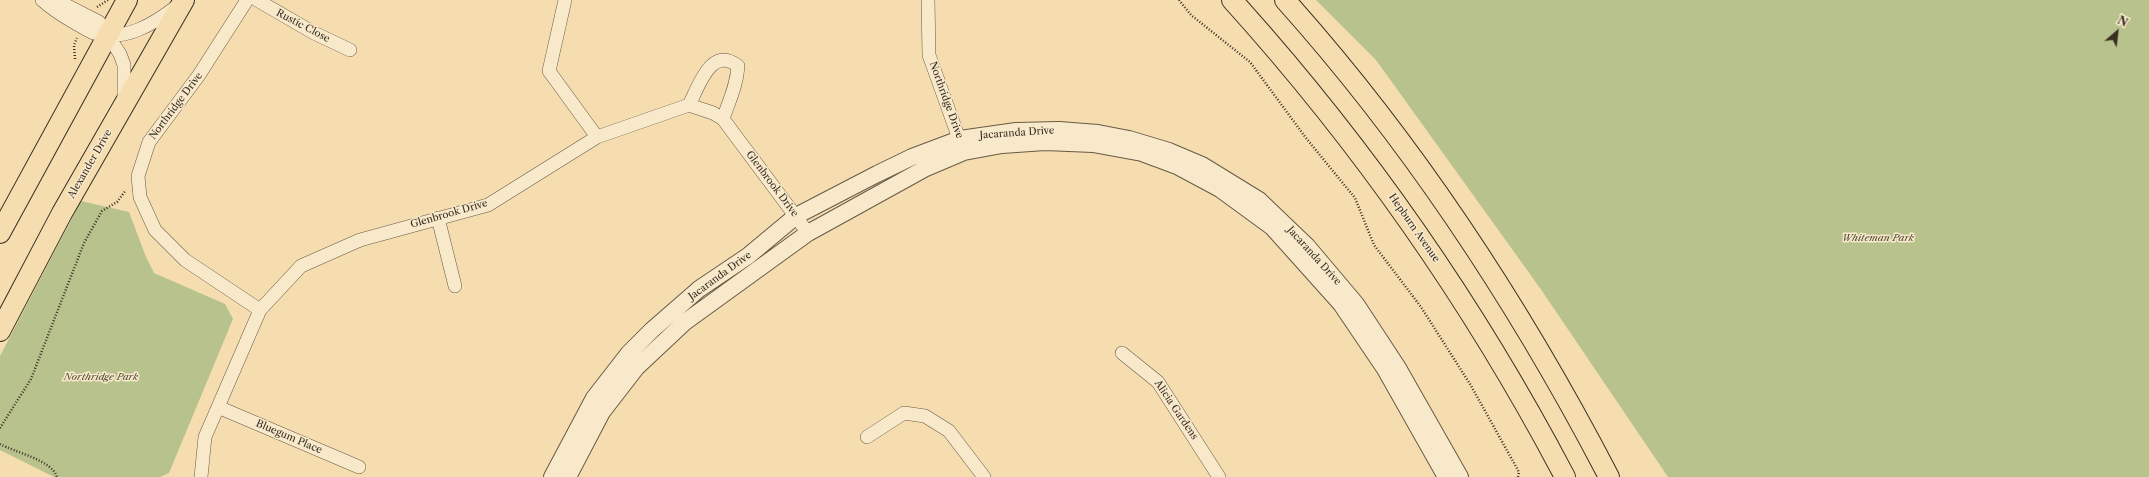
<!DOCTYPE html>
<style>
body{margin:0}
#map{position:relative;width:2149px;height:477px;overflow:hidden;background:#f5ddaf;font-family:"Libre Caslon Text",serif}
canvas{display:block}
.north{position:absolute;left:2097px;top:12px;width:40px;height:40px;-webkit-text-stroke:3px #f8e9cb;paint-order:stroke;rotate:28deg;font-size:11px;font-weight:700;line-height:16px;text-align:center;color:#382e23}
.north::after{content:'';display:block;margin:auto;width:14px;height:18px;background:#382e23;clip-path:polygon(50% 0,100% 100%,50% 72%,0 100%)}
</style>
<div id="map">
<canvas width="2149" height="477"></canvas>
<div class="north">N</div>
</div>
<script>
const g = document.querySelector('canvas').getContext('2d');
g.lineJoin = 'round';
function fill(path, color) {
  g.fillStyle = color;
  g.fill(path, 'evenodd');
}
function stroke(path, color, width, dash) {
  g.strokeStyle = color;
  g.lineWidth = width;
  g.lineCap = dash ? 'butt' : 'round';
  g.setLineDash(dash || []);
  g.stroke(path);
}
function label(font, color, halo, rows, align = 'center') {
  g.font = font + ' "Libre Caslon Text",serif';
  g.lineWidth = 3;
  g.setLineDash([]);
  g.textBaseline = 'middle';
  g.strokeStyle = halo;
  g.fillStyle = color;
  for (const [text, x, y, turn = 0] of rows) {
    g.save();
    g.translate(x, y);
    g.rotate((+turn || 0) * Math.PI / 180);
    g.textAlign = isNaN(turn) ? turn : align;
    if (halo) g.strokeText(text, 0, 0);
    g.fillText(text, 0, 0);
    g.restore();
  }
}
fill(new Path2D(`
 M 1316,0 L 2149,0 L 2149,477 L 1668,477 L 1540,288 L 1376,60 Z
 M 81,201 L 129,212 L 146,257 L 154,273 L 225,304 L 233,319 L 169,473 L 160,477 L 54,477 L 0,450 L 0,356 Z`), '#b8c28d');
const minor = new Path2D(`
 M 42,0 C 53,10 63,16 75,23 C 81,26 88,31 94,33 C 125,42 154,24 177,6
 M 56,0 L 99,22 L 120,54 L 124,65 L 124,100
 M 247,0 L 199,75 L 149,142 L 138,176 L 140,197 L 155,230 L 185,260 L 260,310
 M 257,0 L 314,33 L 350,50
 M 565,0 L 549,71 L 597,137
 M 928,0 L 929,55 L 962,147
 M 689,105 C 699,86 711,45 738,66 C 737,85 729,101 723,119
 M 438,218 L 455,286
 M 1122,353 L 1158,382 L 1219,477
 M 218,407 L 359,467
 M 867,437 L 904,413 L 925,416 L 949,431 L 984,477
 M 201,477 L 205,437 L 260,310 L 301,266 L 360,240 L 488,205 L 597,137 L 689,105 L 713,113 L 723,119 L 808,233`);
const tertiary = new Path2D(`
 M 552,477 L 594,398 L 629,353 L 652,330 L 699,289 L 748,256 L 796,216 L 877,174 L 912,157 L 960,139 L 1016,131 L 1059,130 L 1098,133 L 1129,139 L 1169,151 L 1202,165 L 1259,200 L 1307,246 L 1356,304 L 1398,368 L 1460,477
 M 568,477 L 602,412 L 636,368 L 685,322 L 808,233 L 924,169 L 964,152 L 1002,145 L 1045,142 L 1093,144 L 1142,153 L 1177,166 L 1220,189 L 1272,227 L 1341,304 L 1385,369 L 1446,477`);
const primary = new Path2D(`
 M 1232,0 C 1363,145 1474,304 1565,477
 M 1285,0 C 1414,144 1520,306 1609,477
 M 0,233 L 127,0
 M 0,331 L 62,213 L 184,0`);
stroke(minor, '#675a46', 14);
stroke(tertiary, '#675a46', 18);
stroke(primary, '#382e23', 22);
stroke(new Path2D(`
 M 1179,0 L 1191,15 L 1250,62 L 1306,138 L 1355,198 L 1374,245 L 1421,307 L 1470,384 L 1519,472 L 1518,477
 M 97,7 L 108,0
 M 75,59 L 74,45 L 77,38
 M 0,428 L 31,379 L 84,243 L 102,211 L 117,202 L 126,190
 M 0,444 C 14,452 52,460 57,477`), '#382e23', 2.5, [1, 2]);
stroke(minor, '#f8e9cb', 13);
stroke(tertiary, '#f8e9cb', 16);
stroke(primary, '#f5ddaf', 20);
label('10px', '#382e23', '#f8e9cb', [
 ["Rustic Close",303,26,28],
 ["Northridge Drive",946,100,70],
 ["Northridge Drive",176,106,-53],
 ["Jacaranda Drive",1017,133,-4],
 ["Alexander Drive",90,164,-60],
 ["Glenbrook Drive",772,184,53],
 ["Glenbrook Drive",449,214,-16],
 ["Hepburn Avenue",1414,228,55],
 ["Jacaranda Drive",1314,256,48],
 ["Jacaranda Drive",720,276,-36],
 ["Alicia Gardens",1176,410,56],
 ["Bluegum Place",289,437,23]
]);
label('italic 10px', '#524c38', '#f8e9cb', [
 ["Whiteman Park",1878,238],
 ["Northridge Park",101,377]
]);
</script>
